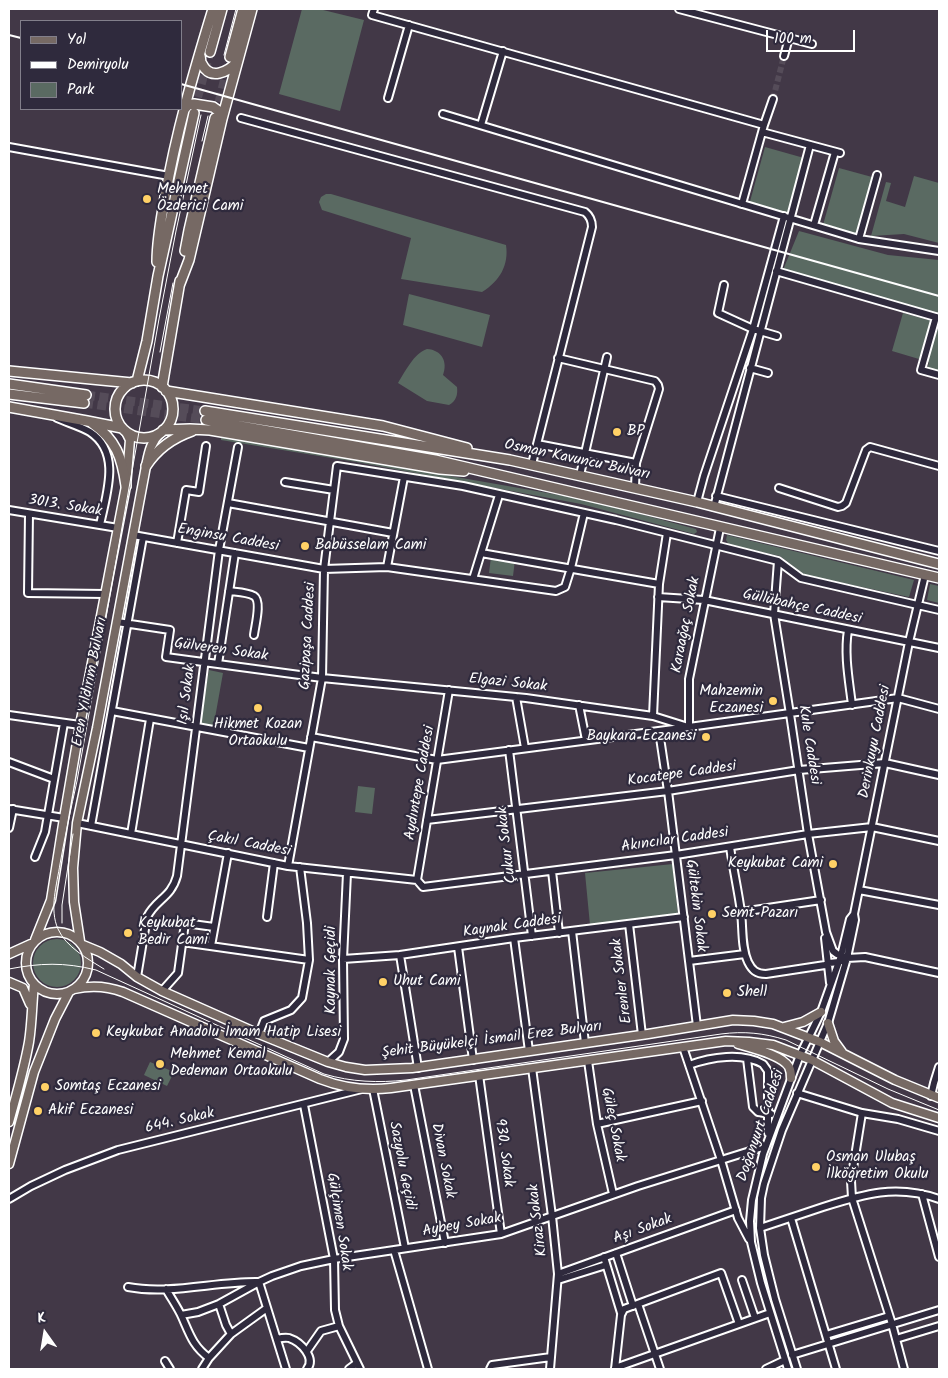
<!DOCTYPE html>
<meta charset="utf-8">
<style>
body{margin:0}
#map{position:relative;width:948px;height:1378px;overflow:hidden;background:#423847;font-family:Kalam,sans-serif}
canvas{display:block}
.frame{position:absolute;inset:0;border:10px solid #fff;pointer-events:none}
.legend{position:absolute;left:20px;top:20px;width:162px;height:90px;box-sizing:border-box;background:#2f2a3d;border:1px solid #827f8b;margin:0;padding:6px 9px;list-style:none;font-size:15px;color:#fff}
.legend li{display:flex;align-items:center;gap:10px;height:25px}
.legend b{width:25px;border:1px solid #827f8b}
.north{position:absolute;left:20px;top:1308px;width:50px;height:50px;-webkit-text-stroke:4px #2f2a3d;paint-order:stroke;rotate:347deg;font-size:14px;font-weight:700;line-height:20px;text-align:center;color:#fff}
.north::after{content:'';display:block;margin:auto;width:18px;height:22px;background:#fff;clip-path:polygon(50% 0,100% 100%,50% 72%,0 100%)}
.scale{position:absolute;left:766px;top:30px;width:89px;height:22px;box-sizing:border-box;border:2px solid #fff;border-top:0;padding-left:6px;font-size:15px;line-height:18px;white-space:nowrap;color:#fff;-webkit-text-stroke:4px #2f2a3d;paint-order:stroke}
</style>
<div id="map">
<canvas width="948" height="1378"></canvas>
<div class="frame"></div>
<ul class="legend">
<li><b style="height:6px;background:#766964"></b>Yol</li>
<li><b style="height:6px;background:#fff"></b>Demiryolu</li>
<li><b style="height:14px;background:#5a6a62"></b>Park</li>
</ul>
<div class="north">K</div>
<div class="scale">100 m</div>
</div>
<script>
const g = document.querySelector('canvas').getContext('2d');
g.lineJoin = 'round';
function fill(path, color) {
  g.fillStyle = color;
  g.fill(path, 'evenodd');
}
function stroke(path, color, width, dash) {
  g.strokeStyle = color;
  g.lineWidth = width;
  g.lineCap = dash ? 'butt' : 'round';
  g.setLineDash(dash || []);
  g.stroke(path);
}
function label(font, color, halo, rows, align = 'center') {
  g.font = font + ' Kalam,sans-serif';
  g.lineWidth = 4.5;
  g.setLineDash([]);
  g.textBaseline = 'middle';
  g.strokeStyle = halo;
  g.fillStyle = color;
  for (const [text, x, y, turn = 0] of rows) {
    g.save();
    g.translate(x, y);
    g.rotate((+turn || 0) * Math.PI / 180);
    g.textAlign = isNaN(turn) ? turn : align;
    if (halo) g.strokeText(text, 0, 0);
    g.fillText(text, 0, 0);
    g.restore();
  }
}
fill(new Path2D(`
 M 302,9 L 319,9 L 364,20 L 340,111 L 279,94 Z
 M 765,147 L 804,158 L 788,215 L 749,205 Z
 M 839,168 L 872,177 L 856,234 L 823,225 Z
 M 914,176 L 939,183 L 939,243 L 904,234 L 871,236 L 886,182 L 891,183 L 886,201 L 905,207 Z
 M 326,194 L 331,194 L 506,245 C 509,265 500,281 482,292 L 401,279 L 411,238 L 322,210 L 319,202 L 321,197 Z
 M 799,231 L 888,255 L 939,260 L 939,317 L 783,270 Z
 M 409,294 L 490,315 L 482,347 L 403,325 Z
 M 903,313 L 939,323 L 939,374 L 927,370 L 929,362 L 892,351 Z
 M 427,349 C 442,350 448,362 443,375 L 457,387 C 458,395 456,401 449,405 L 427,401 L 398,383 C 405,372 414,353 427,349 Z
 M 221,436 L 588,500 L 696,529 L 697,532 L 694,534 L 581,504 L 356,462 L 221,440 Z
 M 727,535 L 914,580 L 909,597 L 805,575 L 780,556 L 729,545 L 726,540 Z
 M 491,557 L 515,560 L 513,576 L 489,573 Z
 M 930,584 L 939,586 L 939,603 L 927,600 Z
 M 209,670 L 223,673 L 213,729 L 199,726 Z
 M 358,786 L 375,788 L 372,814 L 355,812 Z
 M 673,864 L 678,916 L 590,925 L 585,873 Z
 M33 963a24 24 0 1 1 48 0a24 24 0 1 1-48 0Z
 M 150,1062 L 174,1072 L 167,1086 L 144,1075 Z`), '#5a6a62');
stroke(new Path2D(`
 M 773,99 L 784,56`), '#554c59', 6, [6, 3]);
stroke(new Path2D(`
 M 194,110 L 210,52
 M 216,115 L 230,57
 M 86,395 L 205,411
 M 84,403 L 206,420`), '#554c59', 9, [9, 4.5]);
const minor = new Path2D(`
 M 374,9 L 372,15 L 764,125 L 742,204 L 739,203
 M 679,9 L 812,44
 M 784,56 L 789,38
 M 388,98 L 409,25
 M 443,114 L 859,239 L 939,251
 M 241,118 L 585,212 C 590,216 592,221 592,227 L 532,464
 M 481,125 L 503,51
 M 764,125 L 773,99
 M 762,132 L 840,153
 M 9,147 L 169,176
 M 814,225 L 835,152
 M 859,239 L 877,175
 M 776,271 L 939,318
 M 724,285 L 718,313 L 753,329 L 777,336
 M 936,317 L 921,370 L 939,375
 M 558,358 L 655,381 L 658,385 L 659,389 L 636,463 L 635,487
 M 750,368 L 768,373
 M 57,418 C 68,423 80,426 90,432 C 122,453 106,495 100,525
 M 537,444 L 636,463
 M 580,475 L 607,357
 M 285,482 L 334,490
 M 779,488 L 838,507 L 842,506 L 846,503 L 866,450 L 870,447 L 939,466
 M 716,496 L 939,551
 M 697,502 L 704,476 L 753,329 L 784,216
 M 228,503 L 393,533
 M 714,507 L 810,145
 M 9,510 L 118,528
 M 29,514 L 28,593 L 105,594
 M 133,535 L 324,569 L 387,567 L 556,591 L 565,587 L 571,568 L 584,513
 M 177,543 L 186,490 L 199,492 L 206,446
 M 481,553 L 659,584
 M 778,561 L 774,614 L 790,714 L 808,834 L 826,932 L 833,951 L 837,954 L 844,957
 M 387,567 L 404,477
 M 473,579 L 499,495
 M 229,591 C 236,592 247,592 254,596 C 262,601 255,626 254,635
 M 658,597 L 704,600 L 939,648
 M 117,622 L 170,630 L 166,657 L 322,678 L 526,698 L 653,716 L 685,726
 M 848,630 C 844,655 849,680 852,705
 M 218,664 L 235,553
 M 516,697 L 525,748
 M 579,705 L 586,740
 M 112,711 L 309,748
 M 9,715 L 80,725
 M 653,716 L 659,584 L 667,533
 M 689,727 L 689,679 L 720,528
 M 659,731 L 668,791 L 697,1026
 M 311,737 L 437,760 L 689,727 L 898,698 L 939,709
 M 509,750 L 532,936
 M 9,762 L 54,779
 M 9,809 L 64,818
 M 427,820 L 668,791 L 799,770 L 885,763 L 939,775
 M 77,823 L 288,866 L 417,880
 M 91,826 L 143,537
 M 9,828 L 13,809
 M 131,834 L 150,719
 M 730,847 C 733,868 738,890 741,912 C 743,928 741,947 748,962 C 752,970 756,974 766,974 L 825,965 L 829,963 L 839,962 L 847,958 L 865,957 L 939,973
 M 35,857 L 45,832 L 64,723
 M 288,866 L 322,678 L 324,569 L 337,466 L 463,486 L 616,520 L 778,561 L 801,578 L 939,610
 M 552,871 L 559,933
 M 417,880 L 423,887 L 676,855 L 808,834 L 872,827 L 939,841
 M 417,880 L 449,690
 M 859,890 L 939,905
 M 741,912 L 821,900
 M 267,917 L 274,863
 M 629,924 L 642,1035
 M 572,931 L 585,1043
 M 514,938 L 529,1051
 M 825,938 L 830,983
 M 182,942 L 309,960
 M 211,946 L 228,853
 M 458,947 L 473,1060
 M 400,955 L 418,1068
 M 343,959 L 400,955 L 514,938 L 684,917
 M 689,961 L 745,954
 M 137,977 L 147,917 C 156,899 171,898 177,876 L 219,550 L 238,447
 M 162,991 L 178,973 L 185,923 L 214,927
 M 259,1034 L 264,1021 L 291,1010 L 302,998 L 309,960 L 307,923 L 300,867
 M 683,1047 L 721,1160 L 738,1218 L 749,1239
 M 747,1059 L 753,1107 L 758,1112 L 771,1114
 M 588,1061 L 597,1124 L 613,1194
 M 328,1062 L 339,1052 L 344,1039 L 343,959 L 347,873
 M 689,1065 C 711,1057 742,1052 763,1064 L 768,1071 L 768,1133
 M 532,1068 L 552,1216 L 558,1274 L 550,1369
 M 479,1075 L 501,1234
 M 414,1085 L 445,1243
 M 373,1089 L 405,1248
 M 797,1093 L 862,1113 L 898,1119 L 939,1131
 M 931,1096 L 934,1083 L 939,1067
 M 304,1105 L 334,1259 L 335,1310 L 339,1326 L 360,1369
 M 862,1113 L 851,1181 L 852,1198 L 892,1324 L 904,1369
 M 597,1124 L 702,1101
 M 922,1194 L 939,1257
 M 9,1199 L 31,1186 L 65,1170 L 118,1150 L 362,1089
 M 791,1218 L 836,1369
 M 760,1228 C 781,1221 802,1214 823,1207 C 864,1194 896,1184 939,1199
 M 394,1250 L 428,1369
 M 616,1253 L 633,1306
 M 604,1257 L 621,1313
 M 558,1274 L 736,1210
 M 558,1280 L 606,1265
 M 742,1280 L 755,1318
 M 128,1287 C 171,1295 216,1281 259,1282 L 286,1369
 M 166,1289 C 171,1298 178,1308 182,1317 C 190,1335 193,1346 209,1358
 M 219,1304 L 226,1325 L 231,1334
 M 638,1304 L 660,1369
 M 181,1315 L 198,1312 L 219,1304 L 259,1282 L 272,1276 L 301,1266 L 334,1259 L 501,1234 L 638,1186 L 766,1146
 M 826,1335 L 889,1316
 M 277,1339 C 281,1338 285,1337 289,1338 C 301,1342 316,1358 307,1369
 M 896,1339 L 939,1326
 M 307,1351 L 321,1331 L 339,1326
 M 792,1355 L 939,1310
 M 165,1361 L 170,1369
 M 615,1368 L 770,1313
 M 202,1369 L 209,1358 L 231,1334 L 267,1308
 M 349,1369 L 357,1363
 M 490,1369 L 492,1365 L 551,1357
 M 615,1369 L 621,1315 L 624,1309 L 721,1273 L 739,1324
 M 766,1369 L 785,1360
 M 788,1369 L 761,1283 L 751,1242 L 750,1221 L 752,1200 L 763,1154 L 800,1055 L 821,1012 L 841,956 L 850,919 L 854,914
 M 797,1369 L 775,1299 L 764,1255 L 760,1228 L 761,1198 L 764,1184 L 782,1130 L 828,1023 L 847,958 L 855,920 L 854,914 L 909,642 L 925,575`);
const major = new Path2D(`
 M26 963a31 31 0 1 1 62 0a31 31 0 1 1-62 0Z
 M 35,940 L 51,900 L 64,818 L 80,725 L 126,486 L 130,440 L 126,432
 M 80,941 L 74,902 L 73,868 L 77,823 L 97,728 L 146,466 C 149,452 150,443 161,432
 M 83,945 L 100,952 L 121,964 L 137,977 L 162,991 L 259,1034 L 328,1062 L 346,1067 L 365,1070 L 412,1068 L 648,1034 L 733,1020 L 754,1021 L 773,1024 L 820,1042 L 895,1080 L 939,1098
 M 9,954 L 31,944
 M 9,982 L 23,988 L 30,1004
 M 74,989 C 91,985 107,986 123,992 L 320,1079 C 343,1088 366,1091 391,1088 L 726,1041 L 749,1042 L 773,1045 L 812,1060 L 892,1103 L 939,1118
 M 828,1023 L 834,1041 L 842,1052
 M 784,1027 L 803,1022 L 821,1012
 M 738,1044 C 751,1048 782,1055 789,1067 C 791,1071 791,1074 791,1078
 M 9,1122 C 16,1096 24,1070 29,1042 C 32,1023 32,1004 34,984
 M 9,1164 L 34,1072 L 55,1019 L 69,992`);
const highway = new Path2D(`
 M 210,52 L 222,9
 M 200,56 C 201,58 200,62 202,64 C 210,81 228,72 237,62
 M 230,57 L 243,9
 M 184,110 L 188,105 L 194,104 L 213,107 L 220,112 L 222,119
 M 185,251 L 189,230 L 215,118
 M 157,262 C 157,240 161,219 165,197 C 176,133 194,71 213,9
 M 179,286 L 189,260 L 222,119 L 252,9
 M 9,371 L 132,383
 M115 409a29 29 0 1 1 58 0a29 29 0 1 1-58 0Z
 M 137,381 L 147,341 L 158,276 L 194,113
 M 9,384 L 86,395
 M 162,387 L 180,281
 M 166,391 L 383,426 L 467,448
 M 9,394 L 84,403
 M 9,407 L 87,421 L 122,428
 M 205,411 L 510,460 L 697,502 L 939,564
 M 206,420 L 435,460 L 939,578
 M 92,423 C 116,440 122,457 126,486
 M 163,430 L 190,429 L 210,430 L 440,469 L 464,471
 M 146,466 C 157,449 172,438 192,431`);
stroke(minor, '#fff', 10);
stroke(major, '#fff', 11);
stroke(highway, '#fff', 12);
stroke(minor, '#2f2a3d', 6);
stroke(major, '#766964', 8);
stroke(highway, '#766964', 9);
stroke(new Path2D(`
 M 224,55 L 236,9
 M 202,141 L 208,116
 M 160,352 L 173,283
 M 62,923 L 62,905 L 73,834
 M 9,969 C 40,963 64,962 96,970 L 324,1074 C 351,1082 379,1083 406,1080 L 721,1034 C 744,1031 764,1033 786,1040 L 888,1089 L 939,1110
 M 104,969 C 88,959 66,947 58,929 C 49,909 57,884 60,864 C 65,836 71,808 77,781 L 159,319 L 176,231 L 201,115`), '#fff', 1);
stroke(new Path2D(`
 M 9,35 L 21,38
 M 181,84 L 939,296`), '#fff', 2);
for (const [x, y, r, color] of [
 [147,199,5,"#ffd166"],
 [617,432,5,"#ffd166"],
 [305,546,5,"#ffd166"],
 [773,701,5,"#ffd166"],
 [258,708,5,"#ffd166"],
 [706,737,5,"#ffd166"],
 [833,864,5,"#ffd166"],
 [712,914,5,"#ffd166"],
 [128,933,5,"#ffd166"],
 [383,982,5,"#ffd166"],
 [727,993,5,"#ffd166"],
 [96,1033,5,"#ffd166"],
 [160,1064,5,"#ffd166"],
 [45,1087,5,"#ffd166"],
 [38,1111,5,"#ffd166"],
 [816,1167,5,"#ffd166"]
]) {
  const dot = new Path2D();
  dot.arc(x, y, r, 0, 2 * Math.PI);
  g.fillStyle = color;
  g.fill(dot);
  stroke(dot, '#2f2a3d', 2);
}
label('15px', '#fff', '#2f2a3d', [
 ["Mehmet",157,190],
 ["Özderici Cami",157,207],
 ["BP",627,432],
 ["Babüsselam Cami",315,546],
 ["Mahzemin",763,692,"right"],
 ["Eczanesi",763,709,"right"],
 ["Hikmet Kozan",258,725,"center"],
 ["Ortaokulu",258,742,"center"],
 ["Baykara Eczanesi",696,737,"right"],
 ["Keykubat Cami",823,864,"right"],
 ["Semt Pazarı",722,914],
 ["Keykubat",138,924],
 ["Bedir Cami",138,941],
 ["Uhut Cami",393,982],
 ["Shell",737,993],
 ["Keykubat Anadolu İmam Hatip Lisesi",106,1033],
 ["Mehmet Kemal",170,1055],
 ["Dedeman Ortaokulu",170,1072],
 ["Somtaş Eczanesi",55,1087],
 ["Akif Eczanesi",48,1111],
 ["Osman Ulubaş",826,1158],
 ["İlköğretim Okulu",826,1175]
], 'left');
label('15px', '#fff', '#2f2a3d', [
 ["Osman Kavuncu Bulvarı",577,461,12],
 ["3013. Sokak",65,507,9],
 ["Enginsu Caddesi",228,539,10],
 ["Güllübahçe Caddesi",802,608,12],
 ["Karaağaç Sokak",687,625,-79],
 ["Gazipaşa Caddesi",309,636,-87],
 ["Gülveren Sokak",221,651,8],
 ["Eren Yıldırım Bulvarı",91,682,-79],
 ["Elgazi Sokak",508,684,6],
 ["Işıl Sokak",188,695,-83],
 ["Derinkuyu Caddesi",876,742,-79],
 ["Kule Caddesi",808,745,81],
 ["Kocatepe Caddesi",682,775,-8],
 ["Aydıntepe Caddesi",421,783,-80],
 ["Akıncılar Caddesi",675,841,-8],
 ["Çakıl Caddesi",249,845,11],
 ["Çukur Sokak",508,845,-97],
 ["Gültekin Sokak",695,906,83],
 ["Kaynak Caddesi",512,927,-8],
 ["Kaynak Geçidi",332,970,-90],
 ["Erenler Sokak",623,981,-97],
 ["Şehit Büyükelçi İsmail Erez Bulvarı",492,1041,-7],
 ["644. Sokak",180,1122,-13],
 ["Güleç Sokak",612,1125,79],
 ["Doğanyurt Caddesi",762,1126,-71],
 ["930. Sokak",503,1153,82],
 ["Divan Sokak",442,1161,79],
 ["Sazyolu Geçidi",401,1166,79],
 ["Kiraz Sokak",539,1220,-97],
 ["Gülçimen Sokak",338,1222,81],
 ["Aybey Sokak",462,1226,-10],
 ["Aşı Sokak",643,1230,-20]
]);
</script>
